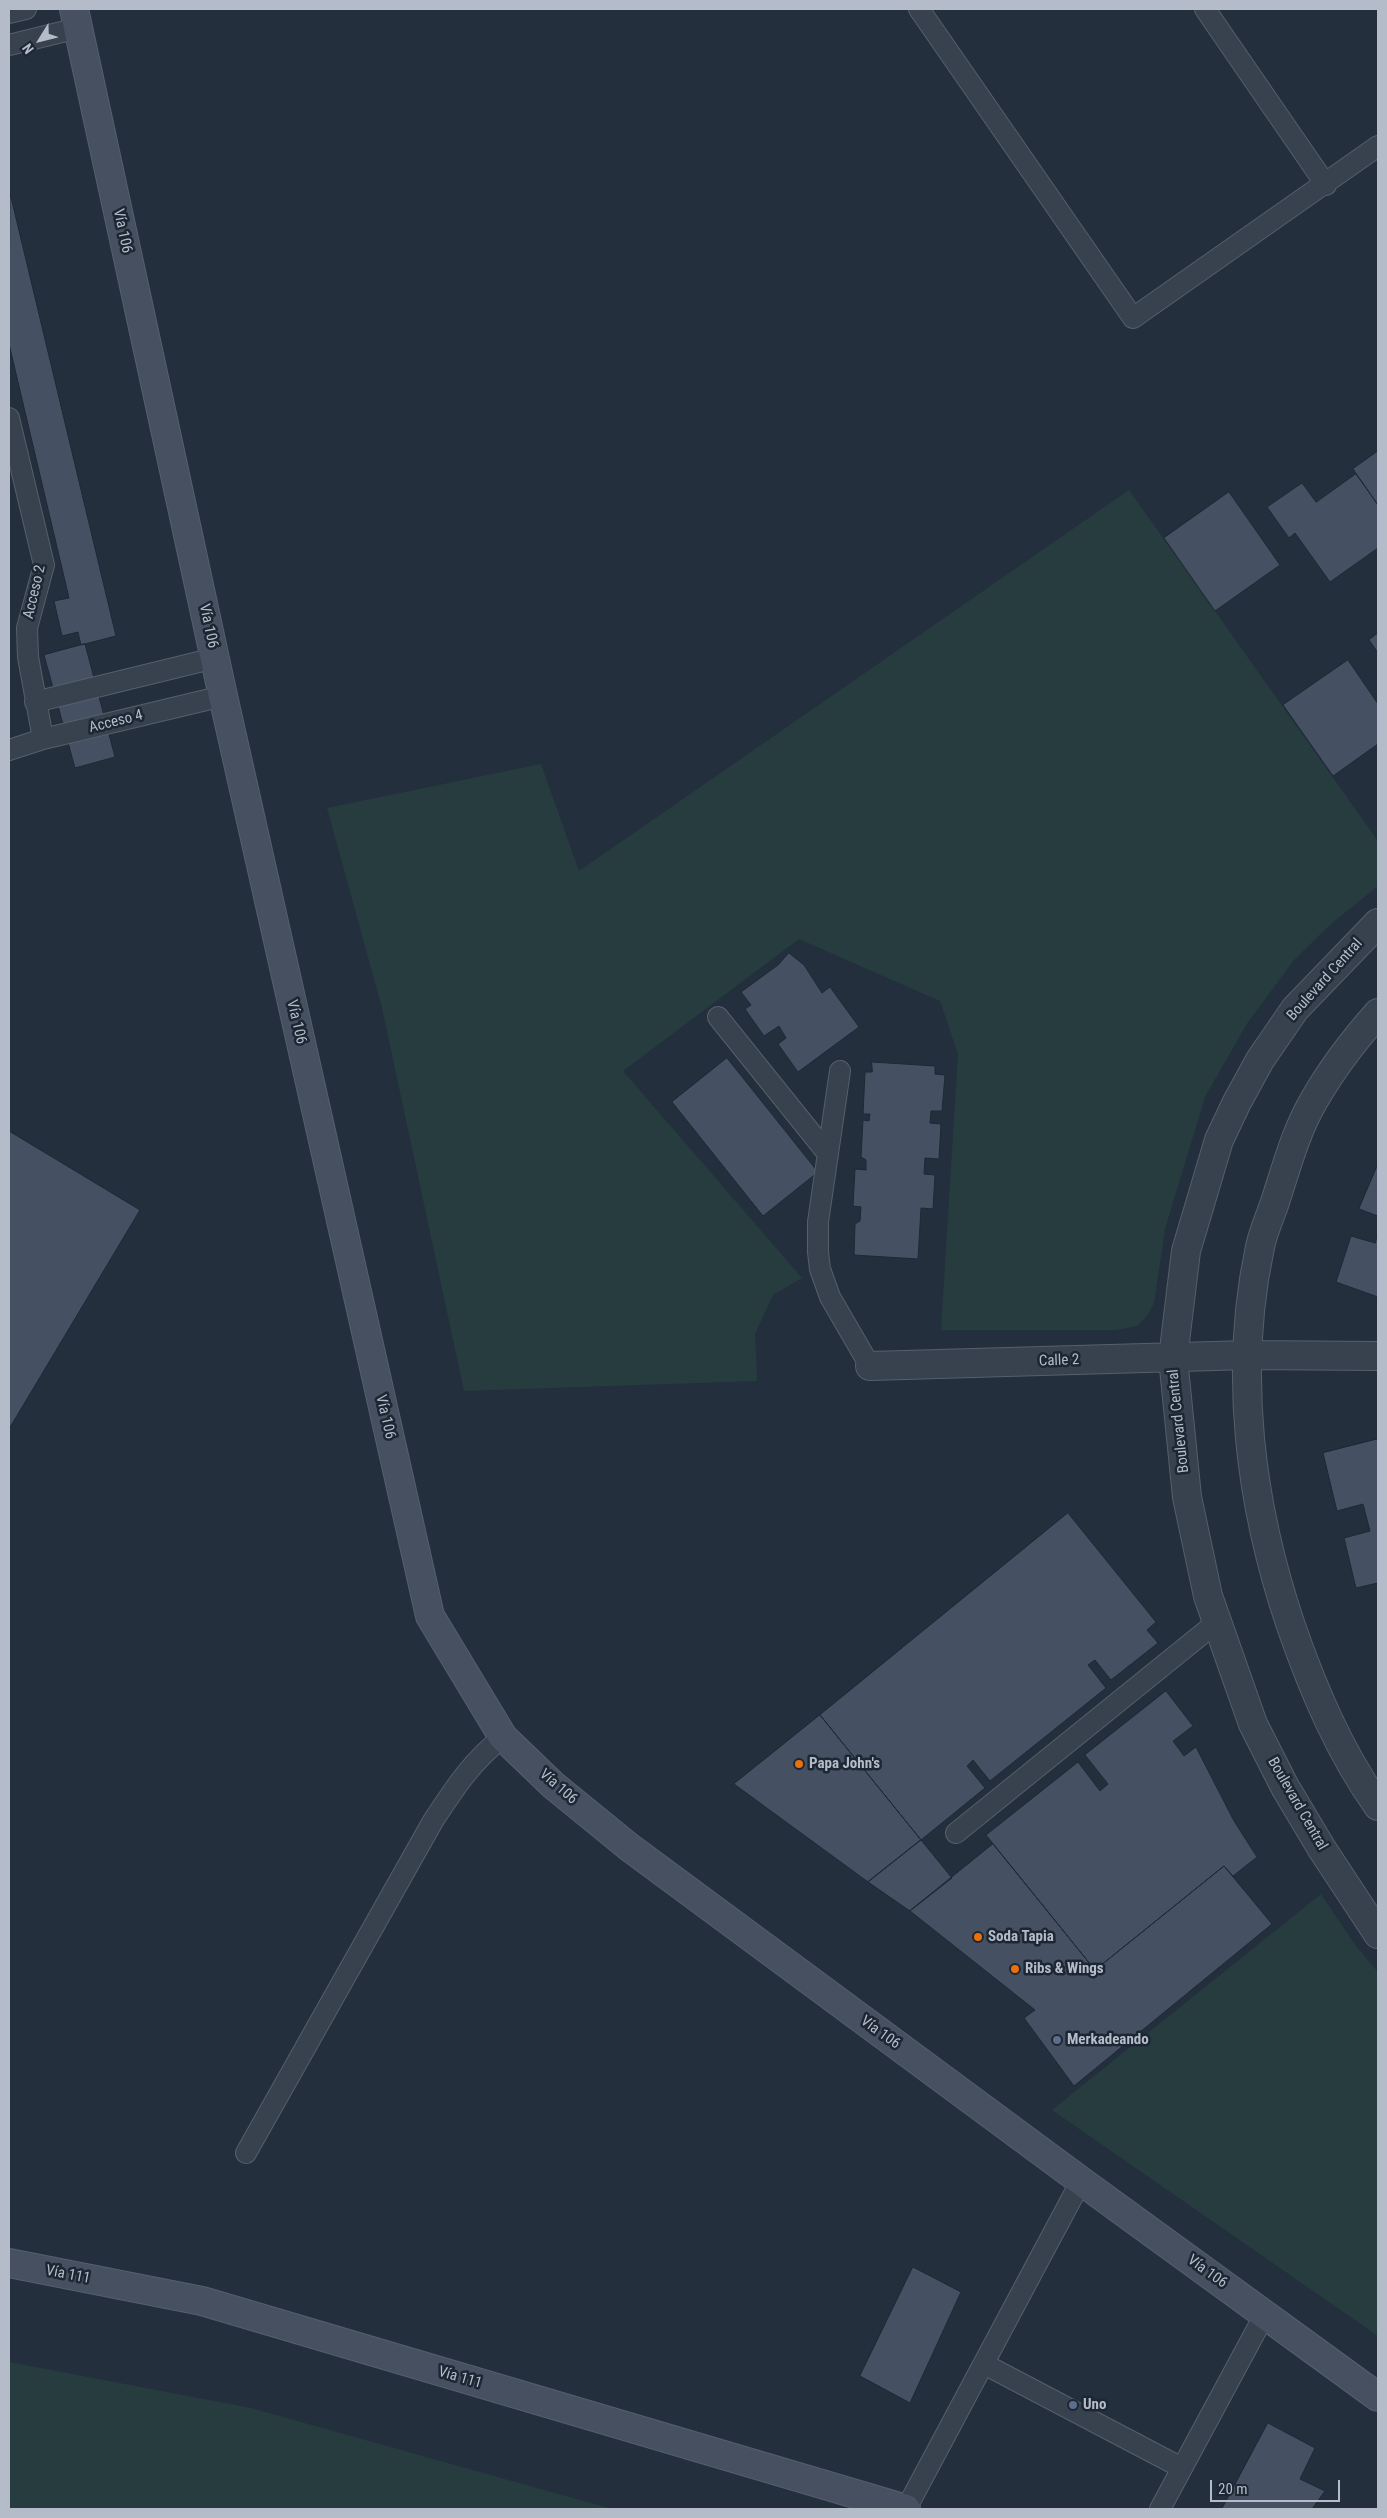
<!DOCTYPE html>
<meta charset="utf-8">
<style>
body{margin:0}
#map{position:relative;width:1387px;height:2518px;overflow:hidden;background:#242f3e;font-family:"Roboto Condensed",sans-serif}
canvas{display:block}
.frame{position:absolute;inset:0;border:10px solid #b4bcc9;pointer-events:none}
.north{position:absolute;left:15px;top:15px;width:50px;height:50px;-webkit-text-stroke:4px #1d2633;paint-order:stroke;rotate:234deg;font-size:14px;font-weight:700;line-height:20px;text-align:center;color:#b4bcc9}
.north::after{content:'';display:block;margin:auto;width:18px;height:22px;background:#b4bcc9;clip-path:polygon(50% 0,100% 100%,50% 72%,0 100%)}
.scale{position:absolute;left:1210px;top:2480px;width:130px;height:22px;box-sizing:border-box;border:2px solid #b4bcc9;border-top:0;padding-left:6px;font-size:15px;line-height:18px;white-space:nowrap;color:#b4bcc9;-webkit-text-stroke:4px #1d2633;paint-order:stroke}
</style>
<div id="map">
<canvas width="1387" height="2518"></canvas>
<div class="frame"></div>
<div class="north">N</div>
<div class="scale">20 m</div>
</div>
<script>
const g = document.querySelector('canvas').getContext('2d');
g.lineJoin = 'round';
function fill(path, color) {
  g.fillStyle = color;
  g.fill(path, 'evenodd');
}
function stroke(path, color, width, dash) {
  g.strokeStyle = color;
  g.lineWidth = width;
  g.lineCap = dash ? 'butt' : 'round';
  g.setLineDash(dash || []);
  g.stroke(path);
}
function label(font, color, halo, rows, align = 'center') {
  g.font = font + ' "Roboto Condensed",sans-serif';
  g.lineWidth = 5;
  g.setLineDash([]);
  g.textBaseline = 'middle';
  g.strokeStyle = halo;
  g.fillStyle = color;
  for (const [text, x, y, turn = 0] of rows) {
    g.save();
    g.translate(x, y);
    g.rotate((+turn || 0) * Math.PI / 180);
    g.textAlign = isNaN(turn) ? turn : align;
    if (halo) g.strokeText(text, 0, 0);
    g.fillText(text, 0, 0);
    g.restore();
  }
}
fill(new Path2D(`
 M 1129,490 L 1378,841 L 1378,886 L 1331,924 L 1294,960 L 1248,1022 L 1205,1097 L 1165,1229 L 1154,1303 L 1147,1316 L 1137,1326 L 1116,1330 L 941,1330 L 958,1054 L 940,1001 L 799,939 L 623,1071 L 802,1278 L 773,1295 L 755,1334 L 757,1381 L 464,1391 L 382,1008 L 327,808 L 541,764 L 579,871 Z
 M 1321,1894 L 1356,1946 L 1378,1972 L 1378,2336 L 1052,2110 Z
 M 9,2362 L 251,2408 L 612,2509 L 9,2509 Z`), '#263c3f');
const building = new Path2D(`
 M 10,193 L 116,636 L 81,645 L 78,632 L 62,636 L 54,601 L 69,598 L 9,344 Z
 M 1378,451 L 1378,505 L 1353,469 Z
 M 1356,474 L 1378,505 L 1378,548 L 1330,582 L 1295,533 L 1289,538 L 1267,507 L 1302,483 L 1316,502 Z
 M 1229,492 L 1280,565 L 1215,611 L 1164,538 Z
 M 1378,633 L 1378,653 L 1369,640 Z
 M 85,644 L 115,757 L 75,768 L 44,655 Z
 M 1348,660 L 1378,704 L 1378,744 L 1333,776 L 1283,705 Z
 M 789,953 L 804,965 L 822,993 L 830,987 L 859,1027 L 798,1072 L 778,1044 L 786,1038 L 779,1026 L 764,1036 L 745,1009 L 751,1005 L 741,992 L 778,965 Z
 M 727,1058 L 818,1172 L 763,1216 L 672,1102 Z
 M 872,1062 L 935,1066 L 935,1074 L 945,1075 L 942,1111 L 931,1111 L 930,1123 L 941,1124 L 939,1159 L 925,1158 L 924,1174 L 935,1175 L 933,1209 L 921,1208 L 918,1259 L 854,1255 L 855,1224 L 860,1221 L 861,1207 L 853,1206 L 855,1169 L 866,1170 L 866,1160 L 861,1157 L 863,1120 L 869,1121 L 870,1114 L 863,1114 L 865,1072 L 872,1072 Z
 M 9,1131 L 140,1210 L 9,1429 Z
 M 1378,1164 L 1378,1216 L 1359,1209 Z
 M 1378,1232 L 1378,1297 L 1336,1282 L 1351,1236 L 1375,1243 Z
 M 1378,1439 L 1378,1583 L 1356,1588 L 1344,1538 L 1370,1531 L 1363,1504 L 1337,1511 L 1323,1453 Z
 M 1068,1513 L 1156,1622 L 1147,1630 L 1158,1643 L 1111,1680 L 1095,1660 L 1088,1665 L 1106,1688 L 990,1781 L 973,1760 L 967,1766 L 985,1788 L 921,1840 L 820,1715 Z
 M 1166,1691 L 1193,1726 L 1173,1741 L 1184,1756 L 1196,1747 L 1234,1821 L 1257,1857 L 1233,1876 L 1224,1866 L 1095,1970 L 986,1835 L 1078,1762 L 1100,1791 L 1108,1784 L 1085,1755 Z
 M 820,1715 L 921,1840 L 868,1882 L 734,1784 Z
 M 921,1840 L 952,1878 L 910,1911 L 868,1882 Z
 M 993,1844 L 1095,1970 L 1224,1866 L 1272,1924 L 1074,2086 L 1024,2018 L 1035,2010 L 910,1911 Z
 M 913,2267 L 961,2292 L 910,2403 L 860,2376 Z
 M 1268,2423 L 1315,2448 L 1300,2479 L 1325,2491 L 1312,2509 L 1222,2509 Z`);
fill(building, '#455162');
stroke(building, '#1f2835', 1);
const lane = new Path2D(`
 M 919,9 L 1133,318 L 1378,146
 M 1205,9 L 1326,185
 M 9,13 L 26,9
 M 9,45 L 78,28
 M 9,418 L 44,565 L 27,628 L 28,657 L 43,739
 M 35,702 L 215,658
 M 9,750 L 43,739 L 223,696
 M 718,1017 L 828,1154
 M 840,1071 L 818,1222 L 818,1252 L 820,1269 L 830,1297 L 870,1366
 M 956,1833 L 1217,1622
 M 246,2153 L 433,1821 C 454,1789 472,1761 503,1737
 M 984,2364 L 1182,2468
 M 906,2509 L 1081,2181
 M 1160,2509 L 1265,2314`);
const street = new Path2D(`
 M 1378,923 L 1295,1009 L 1260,1060 L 1237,1102 L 1219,1140 L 1186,1251 L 1173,1358 L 1187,1497 L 1208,1596 L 1253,1724 L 1285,1787 L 1322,1849 L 1378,1934
 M 1378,1013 C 1354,1040 1331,1070 1313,1102 C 1295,1133 1286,1169 1275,1202 C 1270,1217 1263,1232 1260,1247 C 1233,1373 1250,1505 1291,1626 C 1313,1689 1339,1751 1378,1806
 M 870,1366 L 1248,1355 L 1378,1356`);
const secondary = new Path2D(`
 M 74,9 L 223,696 L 430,1616 L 503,1737 L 553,1785 L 629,1847 L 1081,2181 L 1378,2397
 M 9,2263 L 202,2301 L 906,2509`);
stroke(lane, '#565f6c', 22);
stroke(street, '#565f6c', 30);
stroke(secondary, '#565f6c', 30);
stroke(lane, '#38414e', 20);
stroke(street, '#38414e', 28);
stroke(secondary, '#465061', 28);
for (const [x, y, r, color] of [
 [799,1764,5,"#e8710a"],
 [978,1937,5,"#e8710a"],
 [1015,1969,5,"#e8710a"],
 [1057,2040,5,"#5c6f8a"],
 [1073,2405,5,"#5c6f8a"]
]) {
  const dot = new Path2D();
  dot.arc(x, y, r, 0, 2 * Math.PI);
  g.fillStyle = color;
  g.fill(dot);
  stroke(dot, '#1d2633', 2);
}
label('15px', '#b4bcc9', '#1d2633', [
 ["Vía 106",122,231,78],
 ["Acceso 2",35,592,-77],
 ["Vía 106",208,626,78],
 ["Acceso 4",116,722,-14],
 ["Boulevard Central",1325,980,-48],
 ["Vía 106",296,1022,77],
 ["Calle 2",1059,1361,-2],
 ["Vía 106",385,1417,77],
 ["Boulevard Central",1179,1421,-96],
 ["Vía 106",558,1787,41],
 ["Boulevard Central",1297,1804,60],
 ["Vía 106",880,2033,36],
 ["Vía 106",1207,2272,36],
 ["Vía 111",68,2275,11],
 ["Vía 111",460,2378,16]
]);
label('bold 15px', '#b4bcc9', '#1d2633', [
 ["Papa John's",809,1764],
 ["Soda Tapia",988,1937],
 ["Ribs & Wings",1025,1969],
 ["Merkadeando",1067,2040],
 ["Uno",1083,2405]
], 'left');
</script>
